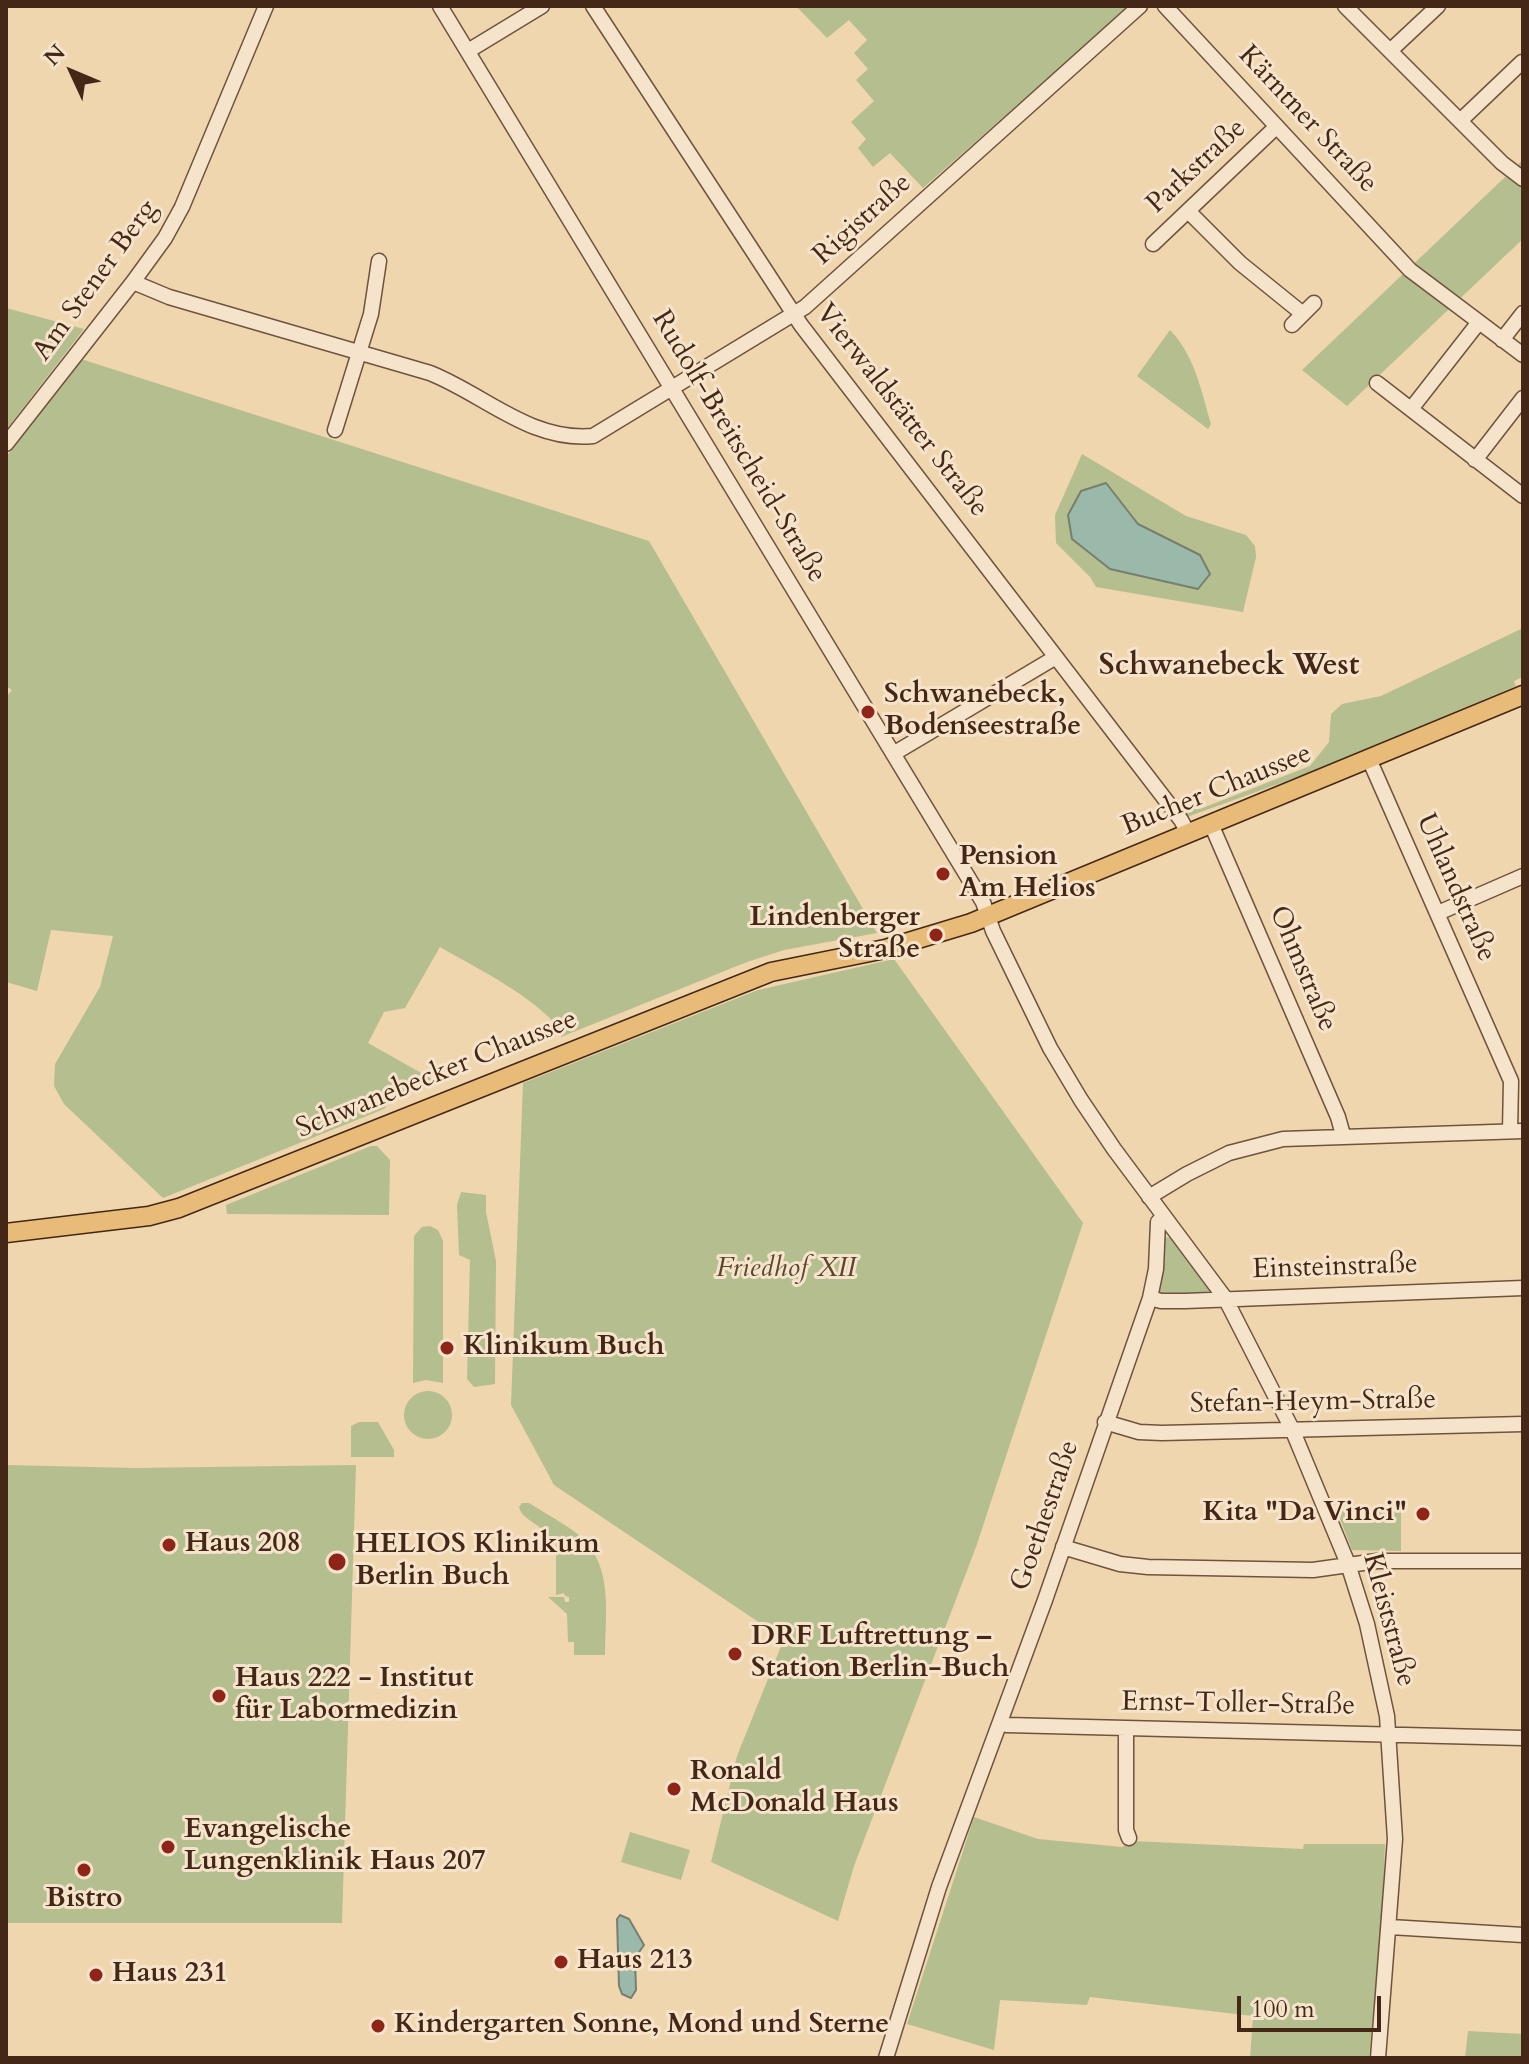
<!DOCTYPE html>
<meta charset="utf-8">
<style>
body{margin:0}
#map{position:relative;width:1529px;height:2064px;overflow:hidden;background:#efd6af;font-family:Cardo,serif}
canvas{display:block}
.frame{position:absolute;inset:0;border:8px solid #442716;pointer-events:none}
.north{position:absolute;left:32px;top:32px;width:80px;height:80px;-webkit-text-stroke:6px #f5e4cb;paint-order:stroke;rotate:314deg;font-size:22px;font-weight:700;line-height:32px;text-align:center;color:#442716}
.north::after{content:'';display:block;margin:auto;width:28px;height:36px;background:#442716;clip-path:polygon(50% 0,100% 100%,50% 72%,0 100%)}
.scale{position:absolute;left:1237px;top:1996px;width:144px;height:36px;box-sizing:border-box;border:4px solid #442716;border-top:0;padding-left:10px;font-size:24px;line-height:28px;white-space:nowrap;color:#442716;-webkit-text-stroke:6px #f5e4cb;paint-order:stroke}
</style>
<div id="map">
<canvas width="1529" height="2064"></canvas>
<div class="frame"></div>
<div class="north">N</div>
<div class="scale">100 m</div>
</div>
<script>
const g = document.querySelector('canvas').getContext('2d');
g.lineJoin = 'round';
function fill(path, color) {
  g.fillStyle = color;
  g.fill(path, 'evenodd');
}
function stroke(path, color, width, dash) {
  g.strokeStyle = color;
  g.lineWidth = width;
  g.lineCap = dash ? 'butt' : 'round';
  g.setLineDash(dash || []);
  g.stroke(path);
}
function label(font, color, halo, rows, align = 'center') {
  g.font = font + ' Cardo,serif';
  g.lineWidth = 6;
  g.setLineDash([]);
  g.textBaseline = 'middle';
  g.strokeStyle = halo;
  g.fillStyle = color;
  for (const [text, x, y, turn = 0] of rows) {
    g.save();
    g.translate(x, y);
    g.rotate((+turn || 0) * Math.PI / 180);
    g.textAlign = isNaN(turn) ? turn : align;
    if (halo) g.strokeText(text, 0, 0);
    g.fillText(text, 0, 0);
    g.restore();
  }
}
fill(new Path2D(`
 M 796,6 L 1130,6 L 923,188 L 890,153 L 873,167 L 858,148 L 866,139 L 851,122 L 874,101 L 856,80 L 868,69 L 854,53 L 867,40 L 849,20 L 827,38 Z
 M 1523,160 L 1523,239 L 1508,253 L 1347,406 L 1302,370 Z
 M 6,308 L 84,329 L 6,430 Z
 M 1170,330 C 1195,356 1201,390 1211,424 L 1208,429 L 1137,376 Z
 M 81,359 L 649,541 L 877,933 L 784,950 L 747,962 L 561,1037 L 562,1031 C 529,993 483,972 440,947 L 405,1008 L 384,1012 L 368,1043 L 439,1083 L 392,1100 L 384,1109 L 163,1198 L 64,1104 L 54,1086 L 55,1064 L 100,987 L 113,936 L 51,930 L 37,991 L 6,982 L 6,697 L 12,690 L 6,686 L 6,457 Z
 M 1082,454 L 1186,516 L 1246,535 L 1255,546 L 1256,557 L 1243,612 L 1096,587 L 1090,577 L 1056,543 L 1055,515 ZM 1106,484 L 1138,524 L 1200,555 L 1068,515 Z
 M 1523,628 L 1523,677 L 1514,681 L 1516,686 L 1303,775 L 1187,817 L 1173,799 L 1200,809 L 1310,766 L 1329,742 L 1331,714 L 1342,704 L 1381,696 Z
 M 894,959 L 1083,1223 L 976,1547 L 854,1866 L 838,1921 L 711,1862 L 737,1756 L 784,1639 L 554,1485 L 511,1405 L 523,1083 L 758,990 Z
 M 371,1146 L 377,1146 L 390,1160 L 389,1215 L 227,1214 L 226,1205 Z
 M 461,1192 L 486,1195 L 486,1212 L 496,1261 L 495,1384 L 474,1387 L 467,1379 L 470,1260 L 459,1255 L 457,1205 Z
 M 430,1226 L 438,1230 L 443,1241 L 443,1383 L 426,1380 L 413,1383 L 414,1236 L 422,1227 Z
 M 1172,1237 L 1211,1291 C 1194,1299 1172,1297 1153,1297 L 1164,1238 Z
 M404 1415a24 24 0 1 1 48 0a24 24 0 1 1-48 0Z
 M 359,1422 L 378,1422 L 394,1450 L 394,1457 L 351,1457 L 351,1426 Z
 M 6,1465 L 135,1468 L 356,1465 L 342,1923 L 6,1923 Z
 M 522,1503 L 529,1503 C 546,1514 566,1524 581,1537 C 614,1567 605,1616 605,1655 L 574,1655 L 574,1642 L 568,1642 L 567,1614 L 548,1597 L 564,1597 L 565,1602 L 569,1602 L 569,1597 L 565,1596 L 564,1593 L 556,1595 L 556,1539 L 548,1539 C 543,1523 523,1522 519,1507 Z
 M 1401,1510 L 1401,1551 L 1352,1550 L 1337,1511 Z
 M 974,1817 L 1038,1839 L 1122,1847 L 1133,1841 L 1303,1849 L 1304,1844 L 1385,1844 L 1382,1919 L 1369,2058 L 1250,2058 L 1253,2016 L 1090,1997 L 1087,2005 L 1000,2000 L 994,2050 L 907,2024 Z
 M 630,1832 L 690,1850 L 681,1880 L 621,1862 Z
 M 1468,2031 L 1523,2034 L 1523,2058 L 1465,2058 Z`), '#b5be8e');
const water = new Path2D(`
 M 1106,483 L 1138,524 L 1200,555 L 1210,574 L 1198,589 L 1110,569 L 1072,539 L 1068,515 L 1081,491 Z
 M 620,1915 L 629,1919 L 644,1945 L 635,1958 L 636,1990 L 631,1998 L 622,1994 L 619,1986 L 617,1919 Z`);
fill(water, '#9ab9aa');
stroke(water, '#787f6f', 2);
const minor = new Path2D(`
 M 440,6 L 983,902 L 993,931 L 1050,1048 L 1081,1100 L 1114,1149 L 1225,1298 L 1292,1429 L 1348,1564 L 1367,1624 L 1387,1716 L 1395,1839 L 1378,2058
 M 593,6 L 801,325 L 1181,820 L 1188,833
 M 1165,6 L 1410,270 L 1523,355
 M 1345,6 L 1502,163 L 1523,179
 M 468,51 L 542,6
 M 1390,51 L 1438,6
 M 1460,121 L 1522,62
 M 1188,211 L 1240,263 L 1303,314
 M 1153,244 L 1276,127
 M 133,282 L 169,297 L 430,373 C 485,395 531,442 593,436 L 805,307 L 1140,6
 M 1292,325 L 1314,303
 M 1502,340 L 1523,313
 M 1377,383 L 1523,496
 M 1411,409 L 1479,322
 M 335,430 L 371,314 L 379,261
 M 6,444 L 133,282 L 165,238 L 182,207 L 266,6
 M 1475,460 L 1523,398
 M 893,754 L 1056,657
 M 1369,759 L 1511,1081 L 1510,1131
 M 1211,824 L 1338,1117 L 1343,1135
 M 1438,913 L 1523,876
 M 1149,1197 L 1187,1174 L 1229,1153 L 1283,1139 L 1523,1131
 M 1150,1298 L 1161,1301 L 1185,1301 L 1523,1288
 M 1105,1422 L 1139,1432 L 1162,1433 L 1523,1424
 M 1063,1547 L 1120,1564 L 1148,1567 L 1313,1570 L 1377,1561 L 1523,1561
 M 1000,1723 L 1007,1725 L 1523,1738
 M 1126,1728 L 1126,1830 L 1129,1838
 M 1390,1927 L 1523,1935
 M 886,2058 L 939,1887 L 1045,1600 L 1150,1298 L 1156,1269 L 1158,1222 L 1164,1217`);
const major = new Path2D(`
 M 6,1233 L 149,1216 L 179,1208 L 771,972 L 885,949 L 971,923 L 1523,695`);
stroke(minor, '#6f533c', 17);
stroke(major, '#442716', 21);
stroke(minor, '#f5e4cb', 14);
stroke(major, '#e8bb78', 18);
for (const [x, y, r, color] of [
 [868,712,8,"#8f2418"],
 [943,874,8,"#8f2418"],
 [936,935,8,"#8f2418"],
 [447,1348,8,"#8f2418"],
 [1423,1514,8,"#8f2418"],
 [169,1545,8,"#8f2418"],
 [337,1562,10,"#8f2418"],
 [735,1654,8,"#8f2418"],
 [219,1696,8,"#8f2418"],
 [674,1789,8,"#8f2418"],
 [168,1847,8,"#8f2418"],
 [84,1870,8,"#8f2418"],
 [561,1962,8,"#8f2418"],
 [96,1975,8,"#8f2418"],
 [378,2026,8,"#8f2418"]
]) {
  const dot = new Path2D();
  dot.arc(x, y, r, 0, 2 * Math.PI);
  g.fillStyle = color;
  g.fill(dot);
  stroke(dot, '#f5e4cb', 3);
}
label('28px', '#442716', '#f5e4cb', [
 ["Kärntner Straße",1307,120,47],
 ["Parkstraße",1197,167,-43],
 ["Rigistraße",863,220,-42],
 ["Am Stener Berg",96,281,-54],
 ["Vierwaldstätter Straße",901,411,52],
 ["Rudolf-Breitscheid-Straße",738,447,59],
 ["Bucher Chaussee",1217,791,-22],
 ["Uhlandstraße",1455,888,66],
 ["Ohmstraße",1302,969,67],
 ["Schwanebecker Chaussee",437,1075,-22],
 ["Einsteinstraße",1335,1268,-2],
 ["Stefan-Heym-Straße",1313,1403,-1],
 ["Goethestraße",1046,1516,-71],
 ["Kleiststraße",1388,1620,75],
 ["Ernst-Toller-Straße",1238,1705,1]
]);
label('bold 28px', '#442716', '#f5e4cb', [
 ["Schwanebeck,",884,696],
 ["Bodenseestraße",884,728],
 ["Pension",959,858],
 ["Am Helios",959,890],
 ["Lindenberger",920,919,"right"],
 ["Straße",920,951,"right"],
 ["Klinikum Buch",463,1348],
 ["Kita \"Da Vinci\"",1407,1514,"right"],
 ["Haus 208",185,1545],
 ["HELIOS Klinikum",355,1546],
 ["Berlin Buch",355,1578],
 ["DRF Luftrettung –",751,1638],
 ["Station Berlin-Buch",751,1670],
 ["Haus 222 - Institut",235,1680],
 ["für Labormedizin",235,1712],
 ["Ronald",690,1773],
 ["McDonald Haus",690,1805],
 ["Evangelische",184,1831],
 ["Lungenklinik Haus 207",184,1863],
 ["Bistro",84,1900,"center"],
 ["Haus 213",577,1962],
 ["Haus 231",112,1975],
 ["Kindergarten Sonne, Mond und Sterne",394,2026]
], 'left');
label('italic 28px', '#5b452e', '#f5e4cb', [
 ["Friedhof XII",786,1270]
]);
label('bold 30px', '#442716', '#f5e4cb', [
 ["Schwanebeck West",1229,667]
]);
</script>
